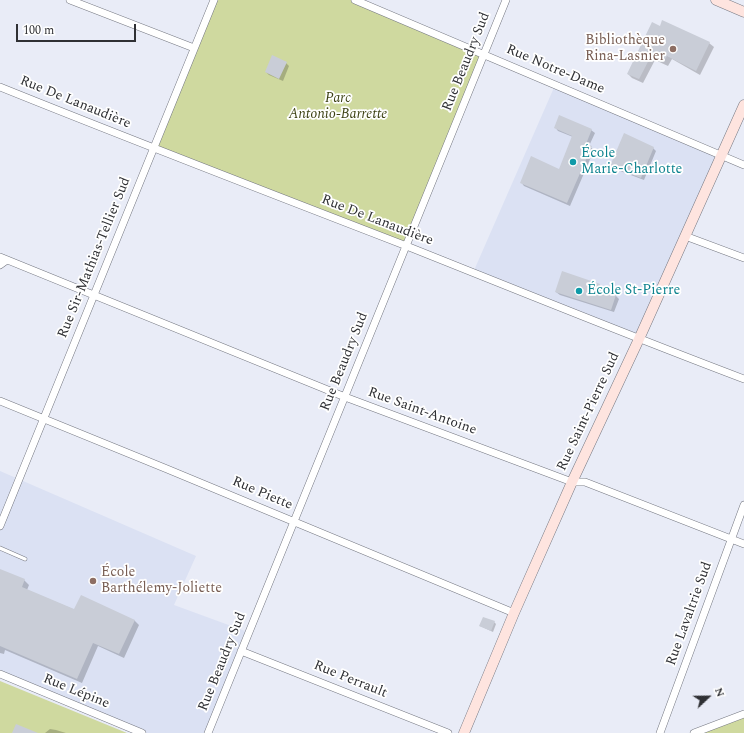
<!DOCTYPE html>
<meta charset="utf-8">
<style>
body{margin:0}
#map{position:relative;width:744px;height:733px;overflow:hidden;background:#e9ecf7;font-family:Spectral,serif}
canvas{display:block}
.north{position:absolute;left:688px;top:677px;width:40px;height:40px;-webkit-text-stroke:3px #fff;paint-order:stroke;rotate:68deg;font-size:11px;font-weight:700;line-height:16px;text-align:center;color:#2f3034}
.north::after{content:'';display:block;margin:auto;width:14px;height:18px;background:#2f3034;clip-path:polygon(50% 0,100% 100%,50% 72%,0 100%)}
.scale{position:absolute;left:16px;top:24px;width:120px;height:18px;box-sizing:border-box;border:2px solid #2f3034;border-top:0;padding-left:5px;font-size:12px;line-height:14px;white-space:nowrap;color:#2f3034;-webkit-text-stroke:3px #fff;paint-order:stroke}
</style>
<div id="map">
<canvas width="744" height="733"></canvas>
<div class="north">N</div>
<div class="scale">100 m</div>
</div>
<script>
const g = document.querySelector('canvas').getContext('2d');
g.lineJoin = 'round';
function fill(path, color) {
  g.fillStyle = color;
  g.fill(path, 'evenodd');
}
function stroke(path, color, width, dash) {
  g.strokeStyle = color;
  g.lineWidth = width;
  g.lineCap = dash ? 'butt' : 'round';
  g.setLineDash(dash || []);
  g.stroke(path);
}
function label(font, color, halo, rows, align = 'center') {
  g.font = font + ' Spectral,serif';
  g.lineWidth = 3.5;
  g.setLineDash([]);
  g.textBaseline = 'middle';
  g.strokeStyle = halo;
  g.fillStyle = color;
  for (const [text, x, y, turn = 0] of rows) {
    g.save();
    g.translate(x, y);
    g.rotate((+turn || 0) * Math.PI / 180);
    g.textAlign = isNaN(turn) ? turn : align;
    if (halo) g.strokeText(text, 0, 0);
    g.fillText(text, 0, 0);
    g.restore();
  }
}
fill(new Path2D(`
 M 556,83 L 721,155 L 639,339 L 472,275 Z
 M 0,471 L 196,556 L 174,605 L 245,631 L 207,733 L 142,733 L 0,674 Z`), '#dbe1f3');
fill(new Path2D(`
 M 214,0 L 355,0 L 485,54 L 406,246 L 153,148 Z
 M 0,681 L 127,733 L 0,733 Z
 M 744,714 L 744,733 L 694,733 Z`), '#cfd99f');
fill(new Path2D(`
 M 661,28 L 709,43 L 714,47 L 700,75 L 672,59 L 668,66 L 655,60 L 643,83 L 632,78 L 628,74 Z
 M 286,63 L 289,66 L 283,81 L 269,75 L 266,72 Z
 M 555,127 L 591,130 L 595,133 L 589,146 L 594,150 L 570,206 L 524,186 L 521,182 L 560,170 L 573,137 L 558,131 Z
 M 653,148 L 656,151 L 644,180 L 615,169 L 612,166 Z
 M 600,285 L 603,288 L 602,292 L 616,296 L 619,299 L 614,312 L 560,295 L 556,292 Z
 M 0,570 L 24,580 L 29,585 L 27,590 L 75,610 L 134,620 L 139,625 L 124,658 L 98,646 L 82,683 L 5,650 L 4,654 L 0,653 Z
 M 494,622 L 496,624 L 493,632 L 480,626 Z
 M 50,729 L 56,730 L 66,733 L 45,733 Z`), '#0003');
fill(new Path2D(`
 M 662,20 L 710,42 L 696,71 L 667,56 L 663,62 L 651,56 L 639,79 L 627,74 L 652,22 L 660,26 Z
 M 272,55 L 287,62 L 279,79 L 265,72 Z
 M 559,115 L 592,129 L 586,144 L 592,146 L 567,203 L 520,183 L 531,156 L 559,169 L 572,136 L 554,128 Z
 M 624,133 L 654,147 L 641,178 L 610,166 Z
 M 562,271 L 600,284 L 598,290 L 616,295 L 611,310 L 555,292 Z
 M 0,569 L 25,579 L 22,587 L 74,609 L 81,595 L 135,620 L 119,654 L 93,643 L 77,679 L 0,646 Z
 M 483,617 L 495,621 L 491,631 L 479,626 Z
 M 16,724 L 38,733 L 12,733 Z`), '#c9cdd7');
const lane = new Path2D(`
 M 0,548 L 25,559`);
const street = new Path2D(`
 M 70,0 L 194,48
 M 355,0 L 744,165
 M 0,87 C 134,141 269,193 404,245 C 517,290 630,336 744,379
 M 685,236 L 744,258
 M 0,257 L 345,397 L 572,482 L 585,482 L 744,544
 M 0,265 L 7,260
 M 0,401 L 167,469 L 514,613
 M 0,526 L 214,0
 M 241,651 L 448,733
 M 0,674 L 142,733
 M 208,733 L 506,0
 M 660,733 L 744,505
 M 694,733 L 744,714`);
const secondary = new Path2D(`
 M 716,0 L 744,12
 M 464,733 L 514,613 L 572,482 L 639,339 L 744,105`);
stroke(lane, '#757882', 4.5);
stroke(street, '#757882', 8);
stroke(secondary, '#757882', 11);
stroke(lane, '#fff', 3.5);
stroke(street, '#fff', 7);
stroke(secondary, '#fee4df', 10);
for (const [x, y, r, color] of [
 [673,49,4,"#8d6e63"],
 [573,162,4,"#0f9aa8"],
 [579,291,4,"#0f9aa8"],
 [93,581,4,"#8d6e63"]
]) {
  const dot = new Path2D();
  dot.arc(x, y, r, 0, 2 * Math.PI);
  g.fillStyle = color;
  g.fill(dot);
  stroke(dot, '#fff', 1.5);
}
label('14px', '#785e54', '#fff', [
 ["Bibliothèque",665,41],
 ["Rina-Lasnier",665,57],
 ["École",101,573,"left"],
 ["Barthélemy-Joliette",101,589,"left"]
], 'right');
label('14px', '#2f3034', '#fff', [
 ["Rue Beaudry Sud",467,62,-68],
 ["Rue Notre-Dame",555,70,23],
 ["Rue De Lanaudière",75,103,22],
 ["Rue De Lanaudière",377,221,21],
 ["Rue Sir-Mathias-Tellier Sud",95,258,-68],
 ["Rue Beaudry Sud",345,362,-68],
 ["Rue Saint-Antoine",422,412,20],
 ["Rue Saint-Pierre Sud",589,412,-65],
 ["Rue Piette",262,494,23],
 ["Rue Lavaltrie Sud",690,614,-70],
 ["Rue Beaudry Sud",223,662,-68],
 ["Rue Perrault",350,680,22],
 ["Rue Lépine",76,692,22]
]);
label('italic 14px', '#3b4012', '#fff', [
 ["Parc",338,99],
 ["Antonio-Barrette",338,115]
]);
label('14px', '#0d838f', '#fff', [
 ["École",581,154],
 ["Marie-Charlotte",581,170],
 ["École St-Pierre",587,291]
], 'left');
</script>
